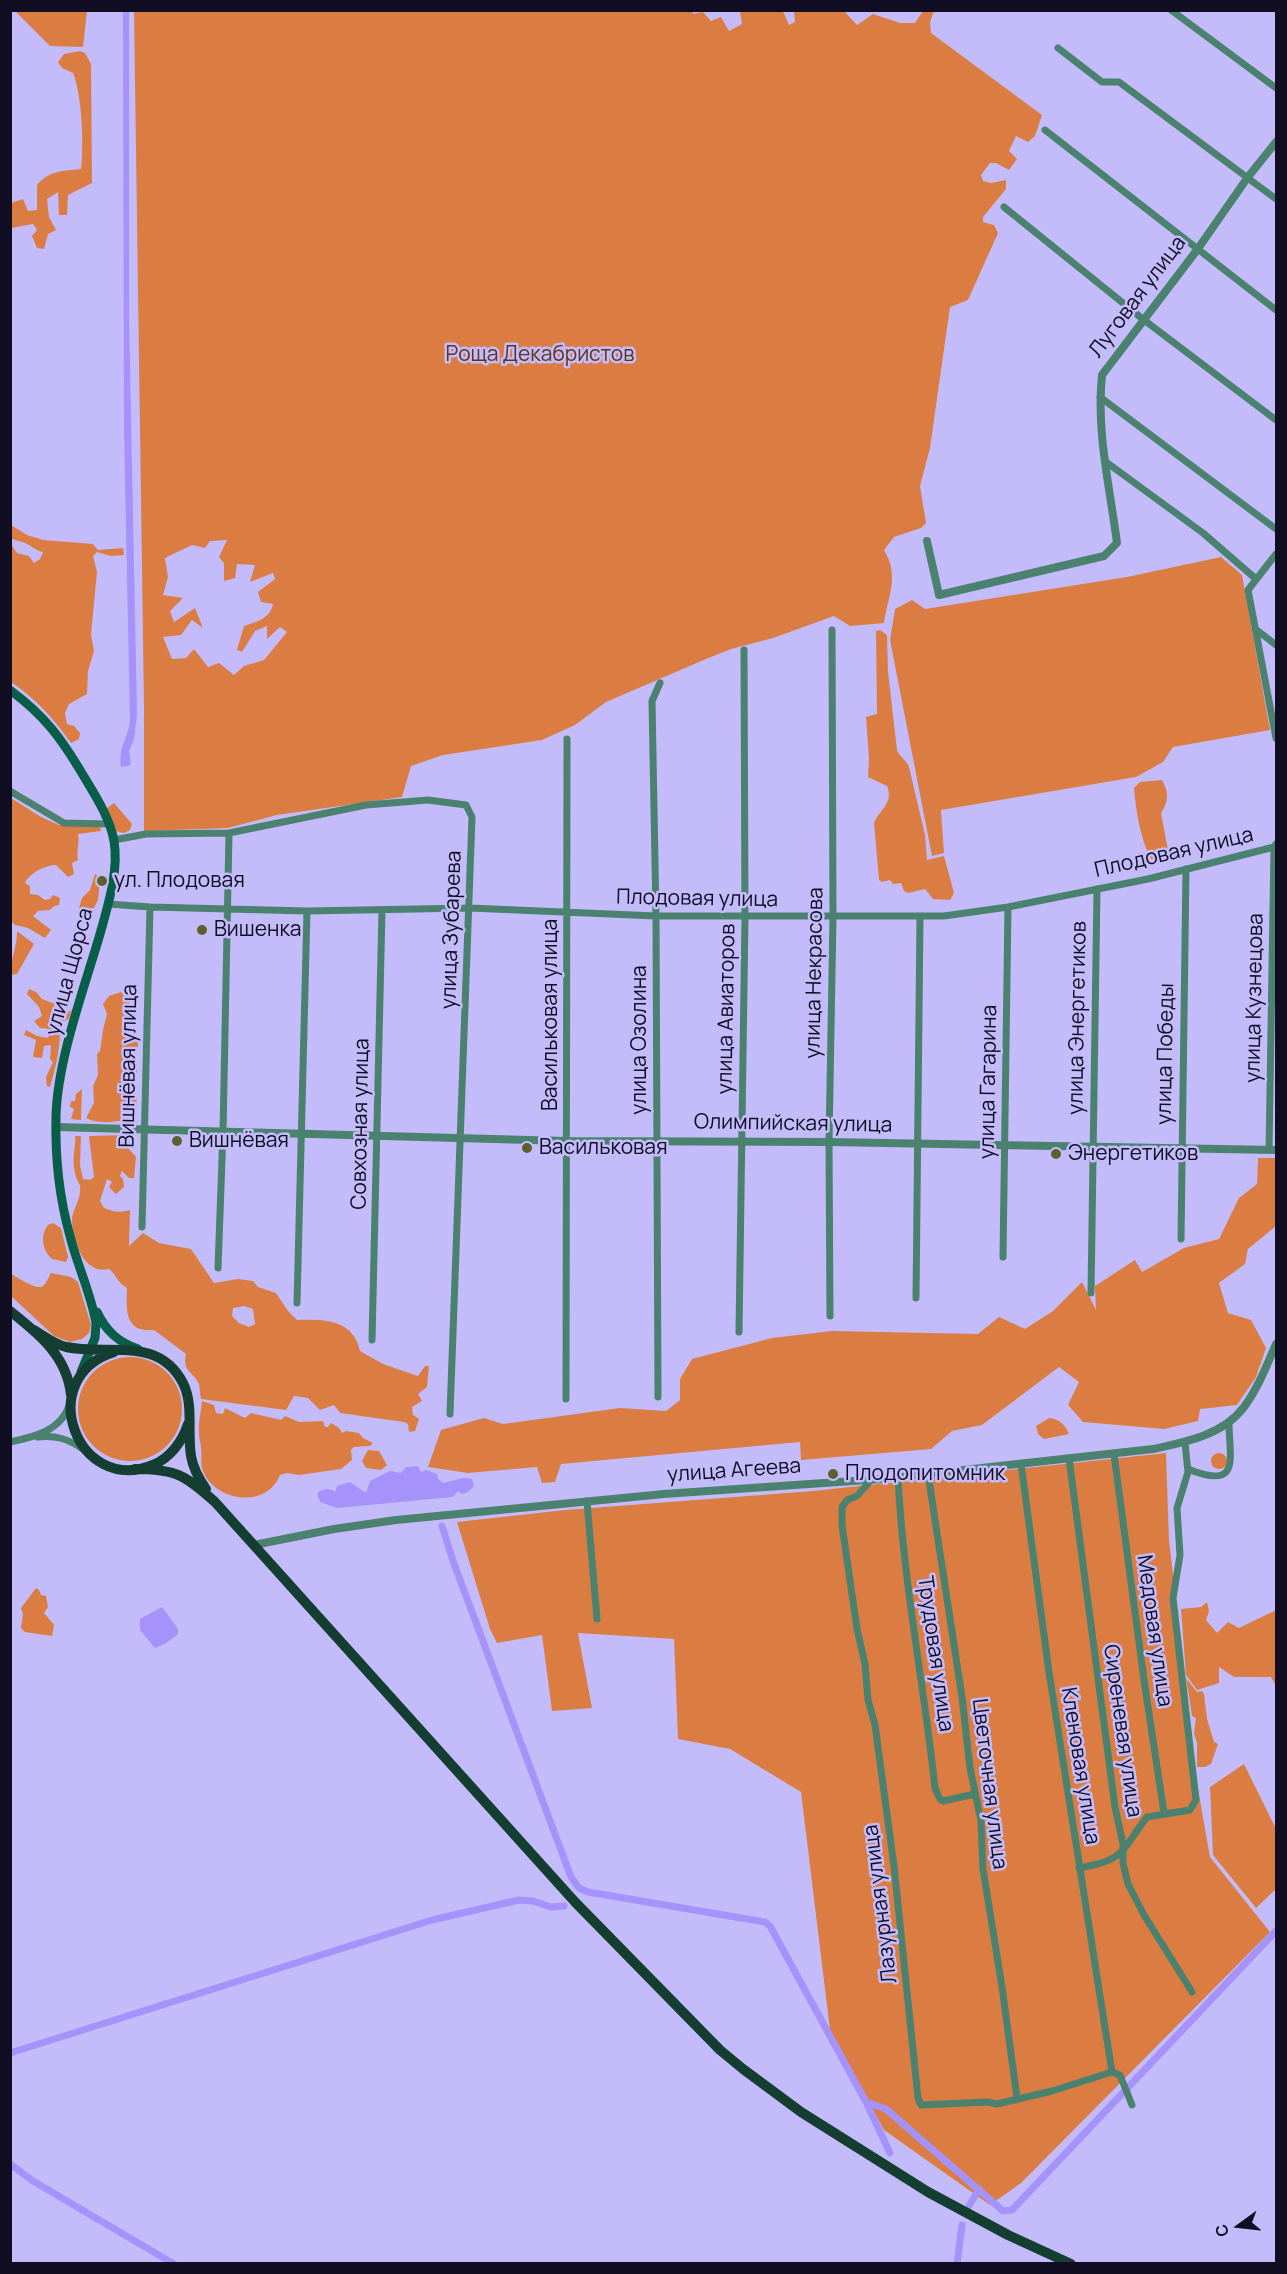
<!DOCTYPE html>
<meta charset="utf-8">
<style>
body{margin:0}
#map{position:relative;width:1287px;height:2274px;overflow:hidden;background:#c4bcfa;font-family:Manrope,sans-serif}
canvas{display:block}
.frame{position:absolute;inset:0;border:12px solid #110d22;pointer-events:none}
.north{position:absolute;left:1209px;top:2196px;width:60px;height:60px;-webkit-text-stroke:4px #c4bcfa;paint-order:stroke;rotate:255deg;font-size:16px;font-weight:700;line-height:24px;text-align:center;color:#110d22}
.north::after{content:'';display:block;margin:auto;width:21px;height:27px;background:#110d22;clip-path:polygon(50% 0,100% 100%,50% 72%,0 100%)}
</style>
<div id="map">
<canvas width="1287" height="2274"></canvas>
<div class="frame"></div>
<div class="north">С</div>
</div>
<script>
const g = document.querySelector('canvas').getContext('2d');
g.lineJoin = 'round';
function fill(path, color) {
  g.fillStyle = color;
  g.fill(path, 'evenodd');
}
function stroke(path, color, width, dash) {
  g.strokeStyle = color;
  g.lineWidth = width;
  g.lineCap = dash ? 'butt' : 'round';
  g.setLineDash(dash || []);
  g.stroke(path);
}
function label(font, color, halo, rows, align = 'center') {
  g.font = font + ' Manrope,sans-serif';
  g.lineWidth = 5;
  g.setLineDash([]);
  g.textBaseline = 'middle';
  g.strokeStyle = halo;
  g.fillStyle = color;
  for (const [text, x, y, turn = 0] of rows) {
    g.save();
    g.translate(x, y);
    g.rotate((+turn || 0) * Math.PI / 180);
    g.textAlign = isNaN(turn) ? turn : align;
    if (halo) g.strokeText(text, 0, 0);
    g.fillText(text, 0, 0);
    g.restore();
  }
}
fill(new Path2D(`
 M 695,10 L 692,14 L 703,12 L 711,21 L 721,17 L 729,31 L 742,24 L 740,11 L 783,11 L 789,25 L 795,22 L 794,11 L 844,11 L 857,25 L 873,14 L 900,23 L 915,23 L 923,11 L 934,11 L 930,22 L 931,33 L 1042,115 L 1035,136 L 1028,142 L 1016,136 L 1009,151 L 1017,159 L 1009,170 L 996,163 L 990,163 L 981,175 L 983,181 L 991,183 L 1006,180 L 1006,189 L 983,217 L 983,222 L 994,225 L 998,233 L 968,300 L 950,307 L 930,448 L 920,486 L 926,523 L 921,528 L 894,537 L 884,550 C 900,576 888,595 884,623 L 850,626 L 834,616 L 773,638 L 731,649 L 706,659 L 606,702 L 575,725 L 542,740 L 443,755 L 411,766 L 402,797 L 277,815 L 228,828 L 144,831 L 144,708 L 134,11 ZM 227,540 L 219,557 L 224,563 L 224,581 L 235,578 L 237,564 L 255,565 L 250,582 L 273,573 L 275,579 L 258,592 L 261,602 L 273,604 C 270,619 256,622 244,626 L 237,650 L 242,652 L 255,631 L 267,626 L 267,639 L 280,627 L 287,632 L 264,660 L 244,666 L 234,675 L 219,663 L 208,667 L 194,649 L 186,658 L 172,659 L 163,637 L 181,635 L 192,620 L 203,628 L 195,608 L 174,622 L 170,611 L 183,598 L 163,595 L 168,577 L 165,558 L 192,545 L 205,548 L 210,541 Z
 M 15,11 L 87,11 L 83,47 L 50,46 Z
 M 80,51 L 85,53 L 91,64 L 92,183 L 68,195 L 67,215 L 59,215 L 58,192 L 47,199 L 49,217 L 56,230 L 48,234 L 44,249 L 37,248 L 32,236 L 37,230 L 33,224 L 11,228 L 11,203 L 23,199 L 28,211 L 37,210 L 37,185 C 50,170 63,171 81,169 C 84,145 82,95 73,73 L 62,68 L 58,62 L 64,54 Z
 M 11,525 L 27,535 L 43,540 L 93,544 L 98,550 L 123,548 L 124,555 L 111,556 L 97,552 L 93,556 L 97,572 L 91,634 L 94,651 L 88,671 L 87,694 L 69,704 L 65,713 L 67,724 L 74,726 L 80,733 L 79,739 L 71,743 C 54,719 35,698 11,682 L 11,544 L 17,553 L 29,556 L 34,563 L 40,559 L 43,552 C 36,551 32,546 25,543 C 19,541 16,541 11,538 Z
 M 1221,557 L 1242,575 L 1270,730 L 1173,747 L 1163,762 L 1136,777 L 941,810 L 944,853 L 932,856 L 890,640 L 895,609 L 912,600 L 925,609 L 1127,577 Z
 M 880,630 L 887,635 L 888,672 L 897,750 C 900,758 907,760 909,767 L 925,835 L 927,860 L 944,856 L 954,893 L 950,900 L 933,899 L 925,889 L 908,893 L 904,891 L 901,883 L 893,884 L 890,880 L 882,882 L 879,880 L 874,823 C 880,809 894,803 887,786 L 868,777 L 869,759 L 866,717 L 877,714 L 876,631 Z
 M 1162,780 C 1169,793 1169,801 1161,813 L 1168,850 L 1168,854 L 1156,859 L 1151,859 C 1140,838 1136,811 1134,788 L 1140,782 Z
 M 11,798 L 41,817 L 59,825 L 100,826 L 101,831 L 78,834 C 80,844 76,851 78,860 L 72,863 L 74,874 L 68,877 L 56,865 C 46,865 29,873 25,883 L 30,886 L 30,894 L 38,895 L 45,900 L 50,899 L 53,895 L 60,898 L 59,905 L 54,906 L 50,910 L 38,911 L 33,916 L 51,930 L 45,938 L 28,928 L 15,925 L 11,921 Z
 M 114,803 L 132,824 L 130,830 L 124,833 L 115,831 L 106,809 Z
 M 95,874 L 100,878 L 98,900 L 94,908 L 85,909 L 79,908 L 82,898 L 90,890 Z
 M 17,931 L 34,944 L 17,974 L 11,975 C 10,958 17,949 17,931 Z
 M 29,989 L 36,992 L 42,999 L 55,1004 L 49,1020 L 53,1023 L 71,1010 L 69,1019 L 59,1023 C 62,1044 56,1066 50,1087 L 47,1086 L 46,1077 L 53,1062 L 50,1059 L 51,1045 L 44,1046 L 42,1058 L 33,1057 L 36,1040 L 24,1035 L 26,1030 L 37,1036 L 47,1038 L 51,1034 L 49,1029 L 40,1028 L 34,1021 L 42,1016 L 39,1007 L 27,994 Z
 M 121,992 L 130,1002 L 122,1027 L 129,1036 L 137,1035 L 138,1046 L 129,1055 L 123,1053 L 124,1059 L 137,1061 L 137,1076 L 134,1082 L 137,1105 L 132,1118 C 117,1122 100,1125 86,1118 L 94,1103 L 93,1086 L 98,1075 L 97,1054 L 100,1051 L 103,1030 L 107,1014 L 103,1004 L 109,996 Z
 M 82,1089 L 81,1120 L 71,1119 L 74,1109 L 70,1107 L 71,1101 L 75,1101 L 76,1094 Z
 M 127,1135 L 124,1143 L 136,1157 L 134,1178 L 129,1178 L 122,1171 L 120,1176 L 123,1179 L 124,1187 L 116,1194 L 109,1187 L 112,1182 L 107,1179 L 100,1201 L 104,1208 C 114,1212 119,1213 130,1210 L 129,1246 L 143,1233 L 159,1243 L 191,1249 L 214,1283 L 238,1279 L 253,1281 L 258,1287 L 276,1293 L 288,1311 L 297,1320 C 324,1319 353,1319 360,1351 L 383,1364 L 418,1376 L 425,1366 L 429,1366 L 427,1387 L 418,1394 L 422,1401 L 412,1407 L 413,1415 L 419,1419 L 415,1431 L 409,1432 L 408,1424 L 404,1422 L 340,1413 L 334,1405 L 320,1410 L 308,1398 L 294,1396 L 286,1410 L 201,1399 C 200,1395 200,1389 199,1384 C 193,1371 182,1372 186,1354 L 154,1330 C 125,1333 126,1311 127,1288 C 116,1281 118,1277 109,1269 C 84,1275 73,1242 72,1221 C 72,1209 82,1199 80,1186 C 79,1183 77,1180 76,1177 C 74,1171 73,1161 74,1154 C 74,1148 76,1143 75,1136 L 81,1136 L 80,1165 L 83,1179 L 90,1180 L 94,1177 L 89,1136 ZM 244,1306 L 253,1309 L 255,1324 L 249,1327 L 239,1323 L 232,1316 L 233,1308 Z
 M 1258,1158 L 1276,1158 L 1276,1226 L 1248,1249 L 1245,1264 L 1219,1283 L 1228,1313 L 1251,1320 L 1266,1348 L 1256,1377 L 1237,1405 L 1200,1409 L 1198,1421 L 1164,1429 L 1083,1422 L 1068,1405 L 1079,1382 L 1059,1367 L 982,1425 L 952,1431 L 931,1449 L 801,1460 L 800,1442 L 561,1464 L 555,1482 L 542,1483 L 537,1467 L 468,1473 L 428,1467 L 441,1430 L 484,1418 L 503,1424 L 620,1408 L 666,1411 L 680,1400 L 680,1379 L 692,1359 L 772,1338 L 832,1331 L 978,1334 L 999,1317 L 1025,1329 L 1053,1311 L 1082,1282 L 1096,1310 L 1095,1286 L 1135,1260 L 1142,1272 L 1184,1248 L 1219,1239 L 1239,1198 L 1257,1184 Z
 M 53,1223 L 61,1228 L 68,1257 L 66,1262 L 52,1259 C 42,1250 40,1235 48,1225 Z
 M 51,1273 L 71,1277 L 78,1282 L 91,1325 L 89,1333 L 82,1339 L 70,1342 L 54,1336 L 11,1296 L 11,1274 C 17,1277 37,1291 43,1286 C 46,1284 49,1276 51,1273 Z
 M78 1409a52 52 0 1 1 104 0a52 52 0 1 1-104 0Z
 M 202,1401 L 214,1405 L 216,1413 L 223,1414 L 225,1408 L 245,1418 L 251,1413 L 281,1420 L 285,1416 L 299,1422 L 323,1421 L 325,1427 L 328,1427 L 331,1423 L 339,1428 L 342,1433 L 346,1431 L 359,1433 L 363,1438 L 373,1443 L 370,1446 L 354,1447 L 351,1450 L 352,1460 L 341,1469 L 299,1475 L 287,1473 L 280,1475 C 267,1509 215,1502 203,1471 C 200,1463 202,1455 201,1448 C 201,1443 199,1439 199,1434 C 198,1423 201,1412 202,1401 Z
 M 1049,1418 C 1059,1419 1065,1424 1069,1434 L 1044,1439 L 1038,1434 L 1036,1426 Z
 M 368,1450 L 379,1451 L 387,1465 L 381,1470 L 366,1468 L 362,1461 Z
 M1211 1461a8 8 0 1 1 16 0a8 8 0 1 1-16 0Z
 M 1166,1453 L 1169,1540 L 1197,1783 L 1210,1857 L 1270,1932 L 1021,2183 L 990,2205 L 884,2130 L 830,2030 L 801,1792 L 730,1749 L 678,1739 L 674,1639 L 578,1633 L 592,1708 L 552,1711 L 542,1635 L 497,1643 L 490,1629 L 457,1522 L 565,1510 L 813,1491 Z
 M 36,1588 L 39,1590 L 41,1595 L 46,1596 L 48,1607 L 44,1613 L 54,1625 L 52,1636 L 25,1632 L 21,1628 L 23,1614 L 21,1608 Z
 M 1207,1602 L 1209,1611 L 1206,1620 L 1217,1633 L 1228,1622 L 1239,1628 L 1276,1610 L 1276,1686 L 1271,1677 L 1234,1677 L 1219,1667 L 1219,1683 L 1197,1690 L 1186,1675 L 1181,1609 L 1201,1607 Z
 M 1186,1678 L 1197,1692 L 1202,1691 L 1204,1694 L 1207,1719 L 1214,1742 L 1218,1744 L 1211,1764 L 1205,1767 L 1197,1767 L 1197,1743 L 1194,1733 L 1196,1718 L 1192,1716 Z
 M 1244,1764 L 1276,1829 L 1276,1889 L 1256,1908 L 1213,1855 L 1210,1787 Z`), '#db7d43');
fill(new Path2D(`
 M 129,11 L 129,316 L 137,715 L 134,739 L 129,751 L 131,765 L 121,767 C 118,748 127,740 130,722 L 124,431 L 123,11 Z
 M 418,1466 L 421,1472 L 426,1470 L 437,1474 L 438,1479 L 443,1483 L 463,1478 L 472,1479 L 474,1486 L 468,1492 L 462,1494 L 458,1491 L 453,1497 L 337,1508 L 320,1502 L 317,1493 C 323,1489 329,1487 335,1492 L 337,1486 L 350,1482 L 366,1493 L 370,1481 L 390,1471 L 401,1473 L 406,1467 Z
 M 162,1607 L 178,1629 L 178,1634 L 165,1644 L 155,1648 L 140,1630 L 140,1619 Z`), '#a592fb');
stroke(new Path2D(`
 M 442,1526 L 453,1561 L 571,1877 L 579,1888 L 588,1892 L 765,1922 L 770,1926 L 866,2102 L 890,2153
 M 10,2053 L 432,1920 L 519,1900 L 533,1901 L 551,1907 L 564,1906
 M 866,2102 L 886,2109 L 1003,2211 L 1012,2210 L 1276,1931
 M 10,2164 L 33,2181 L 174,2264
 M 969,2206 L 979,2189
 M 957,2264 L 962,2225`), '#a592fb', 7);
stroke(new Path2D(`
 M 1171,10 L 1276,88
 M 1058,48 L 1102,82 L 1119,82 L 1276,199
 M 1045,130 L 1276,310
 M 1004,207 L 1144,320 L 1276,420
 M 1100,397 L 1276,529
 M 1106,462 L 1203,533 L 1256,579
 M 1276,554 L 1248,590 L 1276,738
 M 1258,631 L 1276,645
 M 10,791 L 64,823 L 109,824
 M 114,840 L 146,834 L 229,833 L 366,805 L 428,800 L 466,805 L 472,817 L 450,1414
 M 108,904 L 150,907 L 307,911 L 470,908 L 656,916 L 944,916 L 1008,907 L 1148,879 L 1274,847 L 1276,844
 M 1269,1150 L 1274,847
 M 142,1227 L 150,907
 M 1181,1239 L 1186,869
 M 1003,1257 L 1008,907
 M 218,1268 L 223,1132 L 229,833
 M 1091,1293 L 1097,889
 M 916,1298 L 920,917
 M 297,1303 L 307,911
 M 830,1316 L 829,1142 L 833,917 L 832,630
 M 739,1332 L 745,917 L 744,650
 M 372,1340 L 382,910
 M 658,1397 L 656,916 L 652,701 L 660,683
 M 566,1399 L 567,739
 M 38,1437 C 56,1435 68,1439 83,1449
 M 10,1442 C 34,1437 60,1431 69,1406
 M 1114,1454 L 1144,1680 L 1164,1813
 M 1069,1458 L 1115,1807 L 1123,1844 L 1123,1863 L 1128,1884 L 1144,1915 L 1192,1992
 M 1021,1464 L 1049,1672 L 1112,2072
 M 1188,1469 C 1242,1491 1229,1458 1229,1422
 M 928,1474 L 962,1697 L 970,1768 L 981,1821 L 983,1869 L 1002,1987 L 1017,2098
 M 898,1477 C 903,1581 924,1684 935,1788 L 940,1799 L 943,1801 L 975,1794
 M 872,1479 L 857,1496 L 847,1500 L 842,1507 L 842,1525 L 857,1629 L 865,1664 L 868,1700 L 875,1725 L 894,1866 L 918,2098 L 921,2105 L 987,2102 L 997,2104 L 1052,2091 L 1112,2072 L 1120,2075 L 1132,2105
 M 587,1501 L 597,1619
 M 1079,1868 C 1127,1860 1121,1850 1147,1817 L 1190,1810 L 1196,1800 L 1173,1598 L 1180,1555 L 1177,1508 L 1188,1472 L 1185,1443`), '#4a826f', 7);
stroke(new Path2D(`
 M 927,541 L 939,595 L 1104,556 L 1117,543 C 1110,488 1096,431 1102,375 L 1197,250 L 1248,177 L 1276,142
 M 56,1127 L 566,1141 L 829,1142 L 1276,1150
 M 254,1545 L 334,1529 L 396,1520 L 664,1494 L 882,1479 L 1153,1449 C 1186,1442 1223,1435 1244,1407 C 1258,1388 1267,1365 1276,1344`), '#4a826f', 8);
stroke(new Path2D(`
 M 10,690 C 45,716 61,738 83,775 C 95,795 110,818 114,841 C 119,871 108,905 100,934 C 84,989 58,1058 56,1115 C 55,1155 59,1197 70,1236 C 77,1265 91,1293 96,1323 L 95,1338 L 81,1372
 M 97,1312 C 106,1331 118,1342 138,1349`), '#095e49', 9);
stroke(new Path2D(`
 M 10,1311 C 39,1334 67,1356 71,1395
 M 34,1330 C 44,1336 54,1344 66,1347 C 108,1356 158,1335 183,1383 C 194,1405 187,1432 191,1456 C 193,1468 199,1479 206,1489
 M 114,1352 C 33,1378 77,1496 153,1465 C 170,1458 182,1442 188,1424
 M 135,1469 C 176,1469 185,1475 215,1502 L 575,1902 L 720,2050 L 743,2069 L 801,2112 L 928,2192 L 1008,2235 L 1071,2264`), '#153e32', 10);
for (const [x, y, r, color] of [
 [102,881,6,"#5d5f2c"],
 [202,930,6,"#5d5f2c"],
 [177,1141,6,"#5d5f2c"],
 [527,1148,6,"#5d5f2c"],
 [1056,1154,6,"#5d5f2c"],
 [833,1474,6,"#5d5f2c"]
]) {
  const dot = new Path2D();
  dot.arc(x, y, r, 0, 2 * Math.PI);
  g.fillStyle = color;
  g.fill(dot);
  stroke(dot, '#c4bcfa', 2);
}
label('21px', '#110d22', '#c4bcfa', [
 ["Луговая улица",1138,297,-53],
 ["Плодовая улица",1174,853,-13],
 ["Плодовая улица",697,899,1],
 ["улица Зубарева",452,930,-88],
 ["улица Щорса",70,972,-75],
 ["улица Некрасова",815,973,-89],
 ["улица Кузнецова",1255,998,-89],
 ["улица Авиаторов",727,1009,-89],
 ["Васильковая улица",551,1015,-90],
 ["улица Энергетиков",1078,1018,-89],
 ["улица Озолина",640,1040,-90],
 ["улица Победы",1166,1054,-89],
 ["Вишнёвая улица",129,1066,-89],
 ["улица Гагарина",989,1082,-89],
 ["Совхозная улица",361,1124,-89],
 ["Олимпийская улица",793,1124,1],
 ["улица Агеева",734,1471,-4],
 ["Медовая улица",1154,1631,82],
 ["Трудовая улица",935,1654,82],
 ["Сиреневая улица",1122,1731,82],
 ["Кленовая улица",1080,1766,81],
 ["Цветочная улица",989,1784,83],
 ["Лазурная улица",881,1904,-97]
]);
label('21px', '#5e341a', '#c4bcfa', [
 ["Роща Декабристов",540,355]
]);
label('21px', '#110d22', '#c4bcfa', [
 ["ул. Плодовая",114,881],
 ["Вишенка",214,930],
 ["Вишнёвая",189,1141],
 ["Васильковая",539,1148],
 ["Энергетиков",1068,1154],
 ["Плодопитомник",845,1474]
], 'left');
</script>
